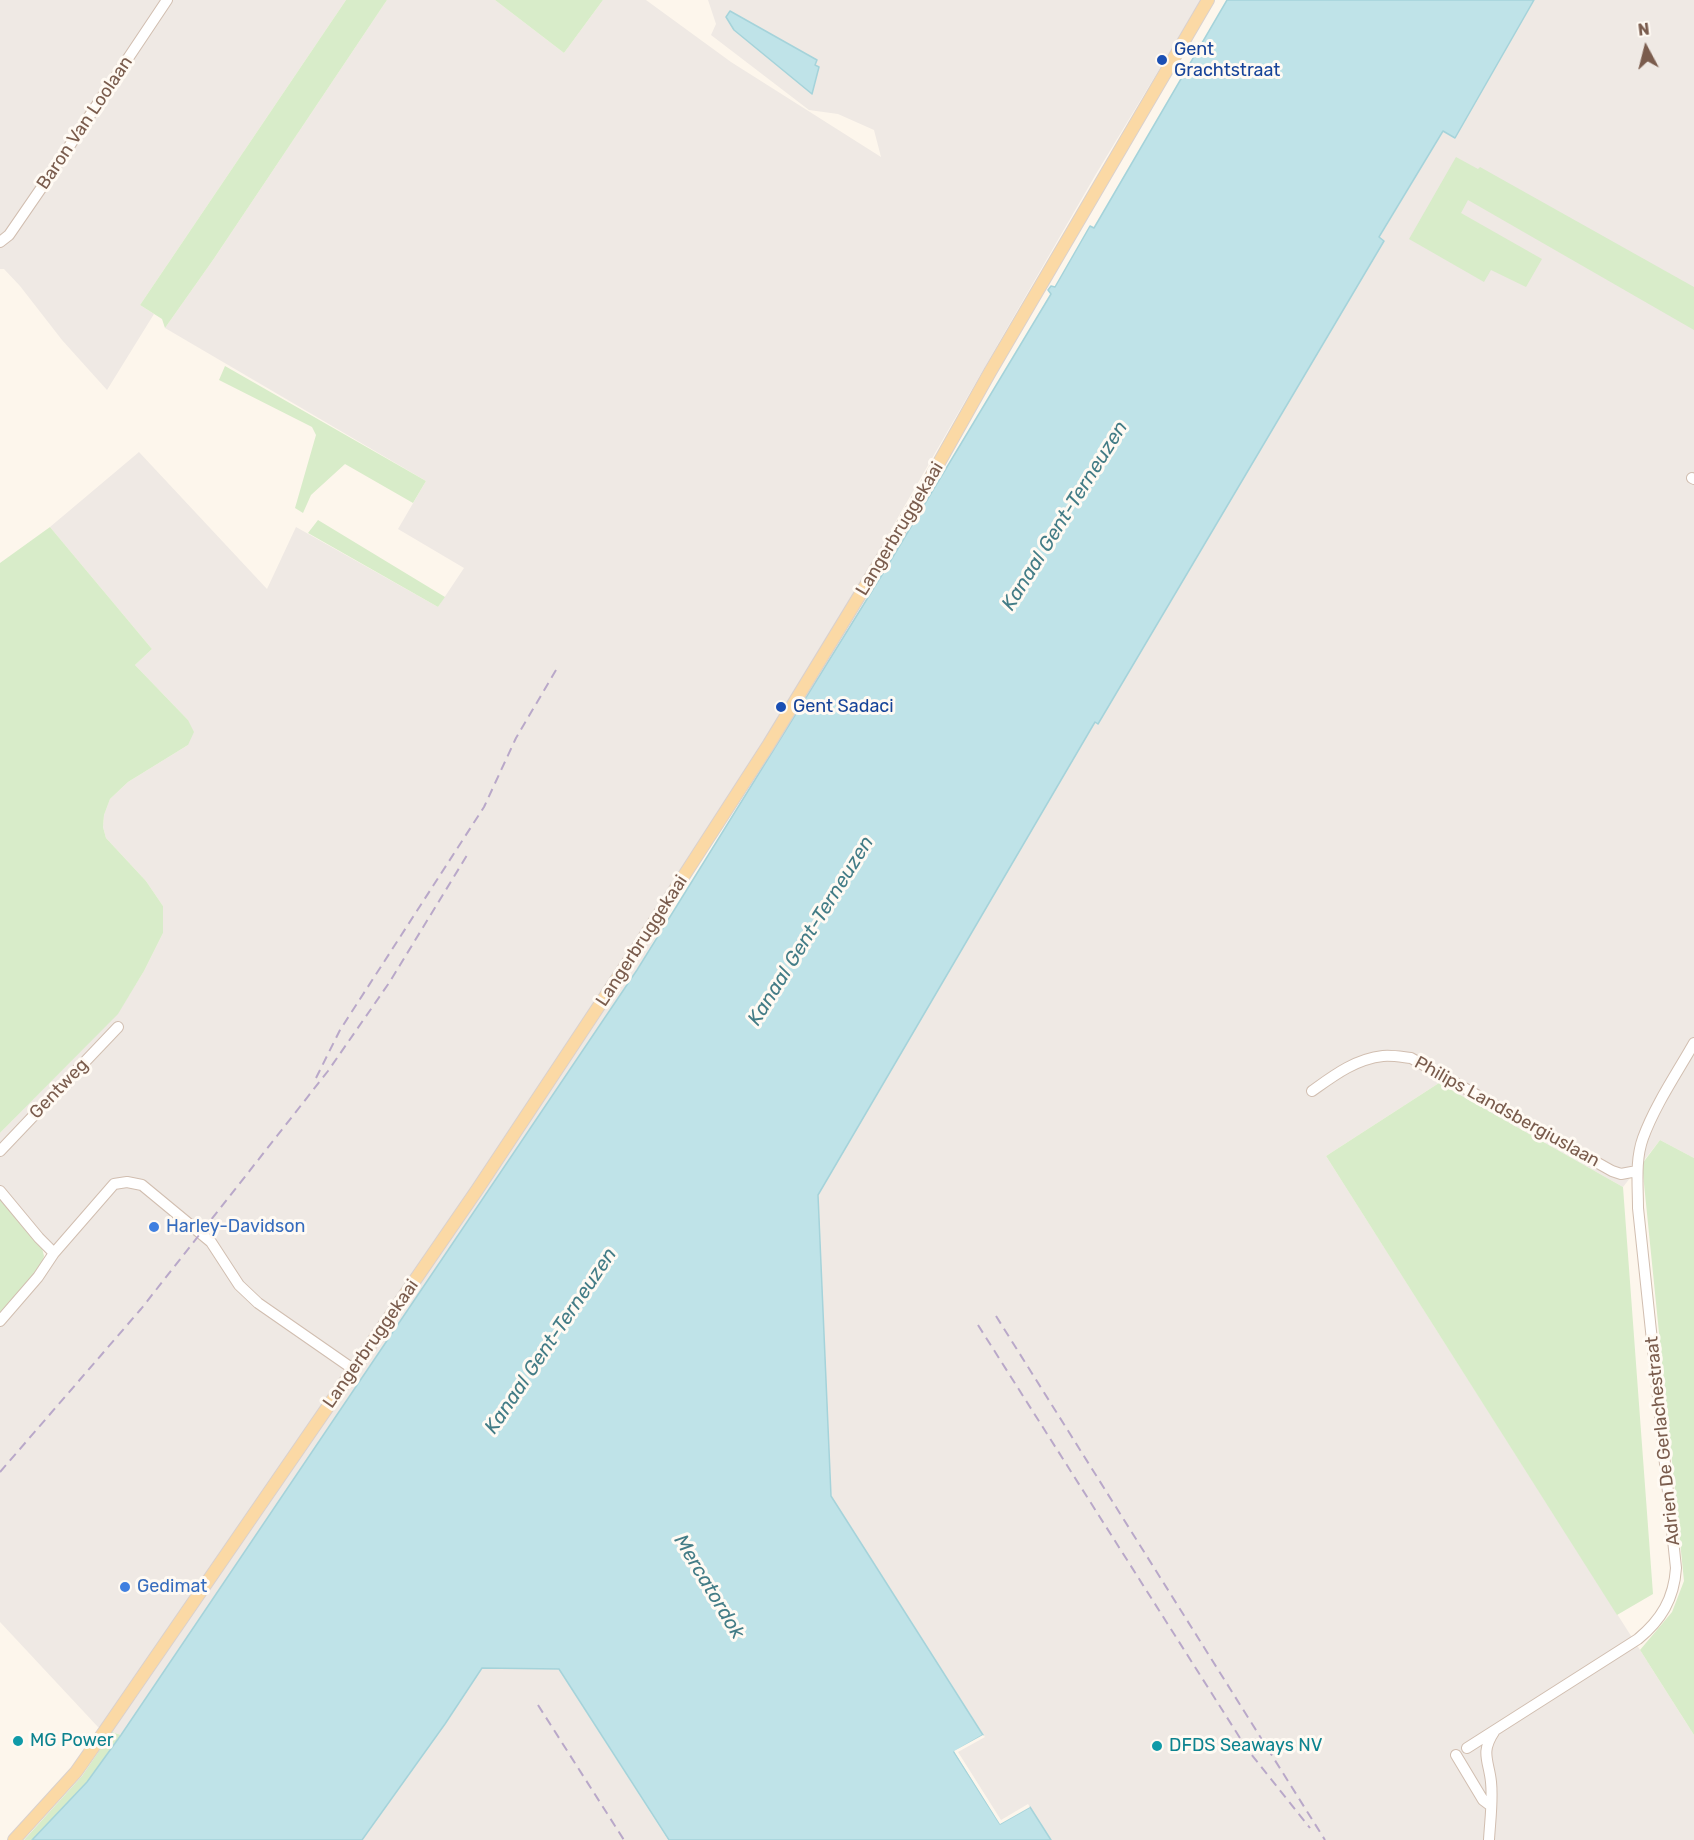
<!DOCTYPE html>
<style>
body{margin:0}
#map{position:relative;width:1694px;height:1840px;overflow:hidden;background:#fdf6ec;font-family:Rubik,sans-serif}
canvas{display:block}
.north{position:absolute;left:1616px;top:18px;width:60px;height:60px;-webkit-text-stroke:4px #fffaf3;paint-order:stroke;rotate:353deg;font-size:16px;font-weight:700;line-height:24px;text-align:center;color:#7a5c4d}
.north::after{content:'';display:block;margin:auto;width:21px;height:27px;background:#7a5c4d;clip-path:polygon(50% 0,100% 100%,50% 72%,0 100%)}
</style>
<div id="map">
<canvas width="1694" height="1840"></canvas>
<div class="north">N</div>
</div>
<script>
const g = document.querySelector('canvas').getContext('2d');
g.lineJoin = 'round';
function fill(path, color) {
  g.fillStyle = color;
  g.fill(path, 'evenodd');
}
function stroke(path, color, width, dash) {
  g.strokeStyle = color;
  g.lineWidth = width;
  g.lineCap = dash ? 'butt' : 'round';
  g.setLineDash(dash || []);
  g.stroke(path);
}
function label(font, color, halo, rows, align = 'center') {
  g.font = font + ' Rubik,sans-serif';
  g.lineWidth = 6;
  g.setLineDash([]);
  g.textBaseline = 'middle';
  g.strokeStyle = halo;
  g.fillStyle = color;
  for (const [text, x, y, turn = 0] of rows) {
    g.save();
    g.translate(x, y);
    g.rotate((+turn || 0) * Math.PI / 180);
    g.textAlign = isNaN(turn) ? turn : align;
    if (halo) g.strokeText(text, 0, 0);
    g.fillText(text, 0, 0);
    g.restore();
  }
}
fill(new Path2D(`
 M 0,0 L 346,0 L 140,305 L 154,314 L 107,390 L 62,340 L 20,286 L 4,269 L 0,269 Z
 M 387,0 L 495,0 L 564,53 L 603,0 L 646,0 L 731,62 L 881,157 L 874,130 L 838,114 L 809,110 L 711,35 L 716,24 L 708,0 L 1201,0 L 1096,174 L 637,970 L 121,1735 L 98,1727 L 0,1622 L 0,1316 L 41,1265 L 53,1247 L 0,1187 L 0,1133 L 118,1013 L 144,971 L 163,933 L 163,906 L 146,881 L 106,838 L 103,827 L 104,815 L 110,799 L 128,782 L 188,745 L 188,720 L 135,665 L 152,649 L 50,527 L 139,452 L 267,589 L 296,527 L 438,607 L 464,568 L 398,529 L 426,481 L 165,328 L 213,260 Z
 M 1534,0 L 1694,0 L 1694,1158 L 1660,1140 L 1623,1187 L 1439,1083 L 1326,1156 L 1694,1735 L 1694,1840 L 1051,1840 L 1030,1807 L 1000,1824 L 954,1751 L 983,1734 L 831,1496 L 818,1195 L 1095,722 L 1098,724 L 1384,241 L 1379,238 L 1443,131 L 1455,138 Z
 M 482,1668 L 559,1669 L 668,1840 L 362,1840 L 445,1724 Z`), '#efe9e4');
fill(new Path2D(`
 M 346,0 L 387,0 L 213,260 L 165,328 L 162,319 L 140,305 Z
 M 495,0 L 603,0 L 564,53 Z
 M 1456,157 L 1478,169 L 1480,167 L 1694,287 L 1694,330 L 1468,200 L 1461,213 L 1542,259 L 1526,287 L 1491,270 L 1484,282 L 1409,239 Z
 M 225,366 L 426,481 L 413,503 L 345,464 L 311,495 L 303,513 L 295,508 L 316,435 L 312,427 L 219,380 Z
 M 318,520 L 445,597 L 438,607 L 308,533 Z
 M 50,527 L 152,649 L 135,665 L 188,720 L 194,732 L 188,745 L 128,782 L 110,799 L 104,815 L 103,827 L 106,838 L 146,881 L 163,906 L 163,933 L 144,971 L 118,1014 L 0,1133 L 0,563 Z
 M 1439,1083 L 1623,1187 L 1653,1594 L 1617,1615 L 1326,1156 Z
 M 1660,1140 L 1694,1158 L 1694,1735 L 1640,1650 L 1672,1612 L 1684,1581 L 1642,1164 Z
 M 0,1196 L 42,1248 L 44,1256 L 41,1265 L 0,1316 Z
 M 112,1732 L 121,1735 L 87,1782 L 32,1840 L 24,1840 L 82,1776 Z`), '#d8ecc9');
const water = new Path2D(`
 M 1227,0 L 1534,0 L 1455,138 L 1443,131 L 1379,237 L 1384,241 L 1098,724 L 1095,722 L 818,1195 L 831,1496 L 983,1735 L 954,1752 L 1000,1824 L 1030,1807 L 1051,1840 L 669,1840 L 559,1669 L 482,1668 L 445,1724 L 362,1840 L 32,1840 L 87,1782 L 121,1735 L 637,970 L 885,570 L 1051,294 L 1048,290 L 1051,286 L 1055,287 L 1090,226 L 1094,228 Z
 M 730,11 L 817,60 L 815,65 L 819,67 L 812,94 L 734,30 L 726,17 Z`);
fill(water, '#bfe3e8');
stroke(water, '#a5d3da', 1.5);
fill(new Path2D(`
 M 983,1735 L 985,1737 L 958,1752 L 1001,1820 L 1028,1804 L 1030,1807 L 1000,1824 L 954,1751 Z`), '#fdf6ec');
const minor = new Path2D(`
 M 0,242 L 9,235 L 42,187 L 167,0
 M 1692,478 L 1694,479
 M 1312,1091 C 1333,1076 1355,1059 1383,1056 C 1391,1055 1402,1057 1411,1058 L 1612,1171 L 1621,1174 L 1637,1171
 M 0,1151 L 118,1027
 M 0,1191 L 39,1238 L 54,1253 L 38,1277 L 0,1321
 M 54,1253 L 114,1184 L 127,1182 L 142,1185 L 211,1242 L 239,1285 L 258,1303 L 353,1369
 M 1467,1748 L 1638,1639 C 1661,1620 1674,1599 1676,1568 L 1638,1208 C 1638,1185 1635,1160 1643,1138 C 1655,1105 1677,1073 1694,1043
 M 1456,1755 L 1483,1800 L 1491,1806
 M 1489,1840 C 1490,1821 1493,1801 1491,1782 C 1489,1761 1480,1753 1494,1732`);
const major = new Path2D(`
 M 14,1840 L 76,1772 L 104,1732 L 477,1190 L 634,953 L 769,744 L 922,493 L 990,372 L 1208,0`);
stroke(minor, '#d1beb0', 12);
stroke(major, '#dad1cd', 14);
stroke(minor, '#fff', 10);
stroke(major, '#fbd9a5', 12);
stroke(new Path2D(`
 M 316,1078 L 340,1030 L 484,807 L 516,738 L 559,665
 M 996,1316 L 1325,1840
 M 978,1325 L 1247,1749 L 1310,1828
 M 0,1472 L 141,1309 L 328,1071 L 389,983 L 469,852
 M 538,1705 L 624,1840`), '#b9a8c9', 2, [9, 6]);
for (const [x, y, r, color] of [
 [1162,60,6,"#1a4fb4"],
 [781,707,6,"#1a4fb4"],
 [154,1227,6,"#3f7fe0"],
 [125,1587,6,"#3f7fe0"],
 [18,1741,6,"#0f9aa8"],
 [1157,1746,6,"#0f9aa8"]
]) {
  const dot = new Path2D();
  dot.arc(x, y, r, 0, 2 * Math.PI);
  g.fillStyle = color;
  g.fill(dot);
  stroke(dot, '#fffaf3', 2);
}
label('18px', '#164399', '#fffaf3', [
 ["Gent",1174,50],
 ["Grachtstraat",1174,71],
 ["Gent Sadaci",793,707]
], 'left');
label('18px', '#7a5c4d', '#fffaf3', [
 ["Baron Van Loolaan",85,123,-56],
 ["Langerbruggekaai",900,529,-59],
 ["Langerbruggekaai",642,941,-57],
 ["Gentweg",59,1089,-46],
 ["Philips Landsbergiuslaan",1507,1112,29],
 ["Langerbruggekaai",371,1344,-55],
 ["Adrien De Gerlachestraat",1663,1441,-96]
]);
label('18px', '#366cbe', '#fffaf3', [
 ["Harley-Davidson",166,1227],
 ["Gedimat",137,1587]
], 'left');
label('18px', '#0d838f', '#fffaf3', [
 ["MG Power",30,1741],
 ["DFDS Seaways NV",1169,1746]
], 'left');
label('italic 20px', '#437c86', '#fffaf3', [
 ["Kanaal Gent-Terneuzen",1065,516,-58],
 ["Kanaal Gent-Terneuzen",811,931,-58],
 ["Kanaal Gent-Terneuzen",551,1341,-56],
 ["Mercatordok",709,1587,59]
]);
</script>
